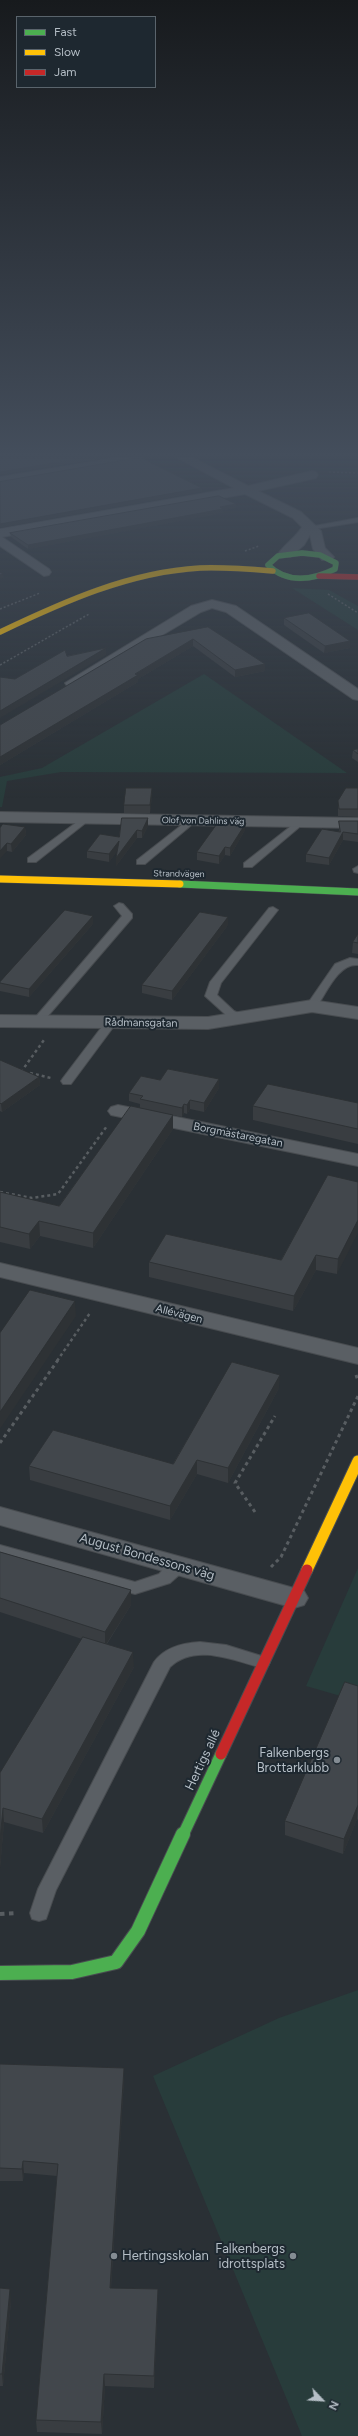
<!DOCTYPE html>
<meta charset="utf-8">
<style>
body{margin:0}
#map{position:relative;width:358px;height:2436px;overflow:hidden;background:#2a3035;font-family:Figtree,sans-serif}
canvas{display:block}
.legend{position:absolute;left:16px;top:16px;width:140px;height:72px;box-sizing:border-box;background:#1e2830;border:1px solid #5a646c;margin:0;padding:5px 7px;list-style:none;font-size:12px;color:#b5bec6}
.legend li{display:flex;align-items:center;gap:8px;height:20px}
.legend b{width:20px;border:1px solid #5a646c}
.north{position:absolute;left:302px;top:2380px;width:40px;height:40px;-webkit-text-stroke:3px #1e2830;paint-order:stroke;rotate:115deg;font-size:11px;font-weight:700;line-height:16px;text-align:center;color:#b5bec6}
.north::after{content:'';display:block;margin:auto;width:14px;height:18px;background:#b5bec6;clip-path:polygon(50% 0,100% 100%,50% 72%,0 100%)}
</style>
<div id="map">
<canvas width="358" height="2436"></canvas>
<ul class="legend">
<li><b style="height:5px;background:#4caf50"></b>Fast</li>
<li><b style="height:5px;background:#ffc107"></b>Slow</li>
<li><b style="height:5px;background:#c62828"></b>Jam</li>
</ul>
<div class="north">N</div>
</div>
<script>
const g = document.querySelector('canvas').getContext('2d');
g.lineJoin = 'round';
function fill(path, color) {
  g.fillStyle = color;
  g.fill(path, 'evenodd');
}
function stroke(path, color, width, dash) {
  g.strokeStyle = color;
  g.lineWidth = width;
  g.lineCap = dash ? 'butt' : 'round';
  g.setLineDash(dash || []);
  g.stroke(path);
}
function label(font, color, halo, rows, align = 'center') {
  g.font = font + ' Figtree,sans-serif';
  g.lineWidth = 4;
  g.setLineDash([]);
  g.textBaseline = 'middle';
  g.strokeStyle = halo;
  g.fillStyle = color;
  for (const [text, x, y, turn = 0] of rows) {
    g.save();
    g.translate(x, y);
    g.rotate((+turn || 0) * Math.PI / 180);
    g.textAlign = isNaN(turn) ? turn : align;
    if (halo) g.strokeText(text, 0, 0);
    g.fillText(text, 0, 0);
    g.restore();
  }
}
fill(new Path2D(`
 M 292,588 L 329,590 L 358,606 L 358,630 Z
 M 204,674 L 347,773 L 61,772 L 7,781 L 2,807 L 0,807 L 0,777 L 42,768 Z
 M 358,1568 L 358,1701 L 306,1686 Z
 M 358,1990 L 358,2436 L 302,2436 L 153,2076 L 279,2018 Z`), '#283c3b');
const lane = new Path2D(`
 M 358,518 L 358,522 L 308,530 L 304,528 Z
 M 85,816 L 88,817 L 88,821 L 36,862 L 28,862 L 28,858 Z
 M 192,817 L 195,818 L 195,822 L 145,864 L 137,864 L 137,860 Z
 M 300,819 L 303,820 L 303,824 L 252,867 L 244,867 L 244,863 Z
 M 358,866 L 358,873 L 354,872 L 353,869 Z
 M 119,903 L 123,904 L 132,914 L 132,918 L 41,1024 L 33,1024 L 31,1022 L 33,1020 L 122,916 L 114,906 Z
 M 273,907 L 278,910 L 221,983 L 217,995 L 234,1011 L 250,1018 L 244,1021 L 226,1015 L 205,996 L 210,982 L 269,908 Z
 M 350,958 L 358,959 L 358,965 C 338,963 326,994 316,1008 L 308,1008 L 306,1006 L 335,964 Z
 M 111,1019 L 117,1022 L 71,1084 L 63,1084 L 61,1081 L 63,1078 L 107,1020 Z
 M 0,1545 L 135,1582 L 159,1574 L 171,1561 L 177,1559 L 183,1561 L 185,1565 L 179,1575 L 170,1583 L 135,1594 L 10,1561 L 0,1557 Z
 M 200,1642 L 226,1645 L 268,1658 L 270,1662 L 268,1666 L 262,1668 C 233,1660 195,1643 170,1667 L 56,1890 L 46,1919 L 39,1921 L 32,1919 L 30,1913 L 38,1889 L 154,1662 C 165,1647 183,1643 200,1642 Z`);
const street = new Path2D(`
 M 115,458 L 142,458 L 136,462 L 0,485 L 0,477 Z
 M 178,458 L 193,458 L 248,486 L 312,471 L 316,472 L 318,475 L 316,478 L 258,491 L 301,512 L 321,531 L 325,548 L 334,557 L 332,560 L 322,560 L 313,549 L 310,535 L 304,545 L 290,557 L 280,557 L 278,554 C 285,544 295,538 302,527 L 293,518 L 245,494 L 2,537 L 49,569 L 51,572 L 49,575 L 44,576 L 0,546 L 0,529 L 234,488 Z
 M 212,600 L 236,606 L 358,689 L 358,700 L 353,699 L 226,612 L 212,608 L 201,612 L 77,686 L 67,686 L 65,683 L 191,606 Z
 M 0,812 L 358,818 L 358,828 L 0,822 Z
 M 312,1000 L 358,1007 L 358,1019 L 312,1012 L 208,1029 L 0,1027 L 0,1015 L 208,1017 Z
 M 118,1105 L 358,1154 L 358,1166 L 111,1115 L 108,1111 L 111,1107 Z
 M 0,1263 L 358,1348 L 358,1364 L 0,1277 Z
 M 0,1507 L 294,1588 L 304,1591 L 308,1598 L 304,1605 L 294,1608 L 0,1525 Z`);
const fastFar3 = new Path2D(`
 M 302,553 L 320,555 L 336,563 L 335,569 C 313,580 287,584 268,565 L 278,556 Z`);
const fastFar2 = new Path2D(`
 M 180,884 L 358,892`);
const fastFar1 = new Path2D(`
 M 183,1835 L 221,1754`);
const fast = new Path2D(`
 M 0,1973 L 72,1972 L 116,1962 L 138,1931 L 183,1834`);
const slowFar2 = new Path2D(`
 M 0,632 C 63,602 129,572 200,568 C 224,567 249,569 273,571`);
const slowFar1 = new Path2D(`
 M 0,879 L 180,884`);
const slow = new Path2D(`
 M 307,1570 L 358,1461`);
const jamFar1 = new Path2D(`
 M 319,576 L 358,577`);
const jam = new Path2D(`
 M 221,1754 L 307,1570`);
stroke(lane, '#484c50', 2);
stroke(street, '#484c50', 2);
stroke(fastFar3, '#484c50', 6);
stroke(fastFar2, '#484c50', 8);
stroke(fastFar1, '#484c50', 13);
stroke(fast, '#484c50', 16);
stroke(slowFar2, '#484c50', 6);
stroke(slowFar1, '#484c50', 8);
stroke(slow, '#484c50', 13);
stroke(jamFar1, '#484c50', 6);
stroke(jam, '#484c50', 13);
stroke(new Path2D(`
 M 329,472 L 358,473
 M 245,551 L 259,546
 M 328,594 L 358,613
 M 0,609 L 40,593
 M 0,665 L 89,614`), '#585d61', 1.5, [2, 2]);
stroke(new Path2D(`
 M 21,1072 L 44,1040
 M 30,1073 L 51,1078
 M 0,1192 L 32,1198 L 58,1194 L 107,1126
 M 57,1361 L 90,1313`), '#585d61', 2.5, [3, 3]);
stroke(new Path2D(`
 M 356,1375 L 358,1381
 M 0,1443 L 58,1360
 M 255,1512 L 235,1483 L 275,1416
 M 271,1567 L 281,1557 L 358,1396`), '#585d61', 3, [3.5, 3.5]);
stroke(new Path2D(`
 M 0,1914 L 18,1913`), '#585d61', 4, [4.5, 4.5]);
fill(lane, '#5a5f64');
fill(street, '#5a5f64');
stroke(fastFar3, '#4caf50', 5.5);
stroke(fastFar2, '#4caf50', 7);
stroke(fastFar1, '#4caf50', 11);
stroke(fast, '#4caf50', 14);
stroke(slowFar2, '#ffc107', 5.5);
stroke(slowFar1, '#ffc107', 7);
stroke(slow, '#ffc107', 11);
stroke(jamFar1, '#c62828', 5.5);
stroke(jam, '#c62828', 11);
fill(new Path2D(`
 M 236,504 L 236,508 L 223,510 L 223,513 L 28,549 L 11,537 L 10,533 Z
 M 284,618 L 350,641 L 350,648 L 324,653 L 284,625 Z
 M 208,627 L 265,664 L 265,671 L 235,677 L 193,646 L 138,679 L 138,682 L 0,765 L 0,725 Z
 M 358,749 L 358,762 L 352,758 L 353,750 Z
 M 152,788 L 152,796 L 150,813 L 124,813 L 124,805 Z
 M 358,788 L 358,817 L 338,816 L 338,801 Z
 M 339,821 L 358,821 L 358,842 L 343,840 L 329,865 L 306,862 L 306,854 L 339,831 Z
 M 148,826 L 142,838 L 137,838 L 116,866 L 117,851 L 109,862 L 87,858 L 87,851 L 119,837 Z
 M 25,827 L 26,835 L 12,852 L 7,851 L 0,828 Z
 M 245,830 L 230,856 L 225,855 L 219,864 L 197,860 L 197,852 Z
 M 93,924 L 29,997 L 0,991 L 0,982 Z
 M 228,925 L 172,1000 L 142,993 L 142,985 Z
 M 358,934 L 358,954 L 352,953 L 353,942 Z
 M 0,1060 L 39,1077 L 40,1085 L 2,1112 L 0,1111 Z
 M 219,1079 L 219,1088 L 204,1112 L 190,1109 L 187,1114 L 184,1113 L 182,1117 L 140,1108 L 140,1104 L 129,1101 L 129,1093 L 160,1080 Z
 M 358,1103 L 358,1144 L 253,1120 L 253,1106 Z
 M 173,1115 L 173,1129 L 93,1248 L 40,1236 L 30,1249 L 0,1242 L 0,1192 L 59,1206 Z
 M 358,1182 L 337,1274 L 316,1270 L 293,1311 L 149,1277 L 149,1262 L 281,1260 Z
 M 279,1388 L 228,1483 L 197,1474 L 170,1520 L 30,1480 L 29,1466 L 173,1464 Z
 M 0,1552 L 131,1590 L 131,1605 L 107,1644 L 134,1667 L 43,1833 L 4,1822 L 0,1868 L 0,1773 L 82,1639 L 0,1612 Z
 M 358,1686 L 358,1820 L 357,1819 L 343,1854 L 285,1835 L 285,1821 Z
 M 0,2064 L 124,2068 L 124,2080 L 111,2288 L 158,2302 L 154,2388 L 105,2386 L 102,2434 L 37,2432 L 36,2420 L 57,2176 L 24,2173 L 23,2181 L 0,2181 Z
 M 0,2288 L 11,2301 L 3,2386 L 0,2386 Z`), '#393d41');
fill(new Path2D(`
 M 84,458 L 106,458 L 0,475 L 0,472 Z
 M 202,488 L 202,492 L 0,528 L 0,524 Z
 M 236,504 L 236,508 L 223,510 L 223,513 L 28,549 L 28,545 Z
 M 3,574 L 4,578 L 0,579 L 0,575 Z
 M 193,639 L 193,646 L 138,679 L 138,682 L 0,765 L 0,757 Z
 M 350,641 L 350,648 L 324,653 L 325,646 Z
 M 106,648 L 106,655 L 0,718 L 0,711 Z
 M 265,664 L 265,671 L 235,677 L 235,670 Z
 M 152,788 L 152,796 L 150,813 L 150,805 Z
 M 148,818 L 148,826 L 142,838 L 142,831 Z
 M 246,823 L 245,830 L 230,856 L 230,848 Z
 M 25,827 L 26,835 L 12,852 L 11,844 Z
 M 137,830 L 137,838 L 116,866 L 116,858 Z
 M 343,832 L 343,840 L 329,865 L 329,858 Z
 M 119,841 L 119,849 L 109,862 L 109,854 Z
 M 7,843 L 7,851 L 0,859 L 0,851 Z
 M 225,847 L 225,855 L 219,864 L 219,856 Z
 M 93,916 L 93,924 L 29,997 L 29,989 Z
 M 228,917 L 228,925 L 172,1000 L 172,991 Z
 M 39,1077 L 40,1085 L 2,1112 L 1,1104 Z
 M 219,1079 L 219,1088 L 204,1112 L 204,1103 Z
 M 190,1100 L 190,1109 L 187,1114 L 187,1105 Z
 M 184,1104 L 184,1113 L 182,1117 L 182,1108 Z
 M 173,1115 L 173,1129 L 93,1248 L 93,1233 Z
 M 358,1220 L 358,1233 L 337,1274 L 338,1259 Z
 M 39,1221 L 40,1236 L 30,1249 L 29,1234 Z
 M 316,1255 L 316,1270 L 293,1311 L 294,1296 Z
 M 75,1301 L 76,1316 L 0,1429 L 0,1412 Z
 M 280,1375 L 279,1388 L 228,1483 L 228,1468 Z
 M 197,1460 L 197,1474 L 170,1520 L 170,1506 Z
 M 131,1590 L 131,1605 L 105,1646 L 105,1632 Z
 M 133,1652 L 134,1667 L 43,1833 L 42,1819 Z
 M 358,1805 L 357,1819 L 343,1854 L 344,1839 Z
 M 3,1808 L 4,1822 L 0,1868 L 0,1840 Z
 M 124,2068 L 124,2080 L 110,2300 L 110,2288 Z
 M 23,2161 L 24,2173 L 23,2181 L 22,2169 Z
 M 10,2289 L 11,2301 L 3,2386 L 2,2374 Z
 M 158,2289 L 158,2302 L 154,2388 L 154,2376 Z
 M 104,2374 L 105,2386 L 102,2434 L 101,2422 Z`), '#2e3235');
const building = new Path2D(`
 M 0,458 L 84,458 L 0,472 Z
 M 137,458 L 141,458 L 202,488 L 0,524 L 0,482 Z
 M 219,496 L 236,504 L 220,507 L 223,509 L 28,545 L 10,533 Z
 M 0,572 L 3,574 L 0,575 Z
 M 309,613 L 350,641 L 325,646 L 284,618 Z
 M 208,627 L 265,664 L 235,670 L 193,639 L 135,674 L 138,675 L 0,757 L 0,725 L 146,639 Z
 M 106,648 L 0,711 L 0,677 L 15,679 L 65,650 L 67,656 Z
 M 358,749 L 358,754 L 353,750 Z
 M 126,788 L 152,788 L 150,805 L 124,805 Z
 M 346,788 L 358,788 L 358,809 L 339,809 L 338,801 Z
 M 122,818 L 148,818 L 142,831 L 137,830 L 116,858 L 119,841 L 109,854 L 87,851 L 100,834 L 119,837 Z
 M 220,820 L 246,823 L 230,848 L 225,847 L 219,856 L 197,852 Z
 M 339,821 L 358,821 L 358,834 L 343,832 L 329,858 L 306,854 L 322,829 L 340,832 Z
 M 3,824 L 25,827 L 11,844 L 7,843 L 0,851 L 0,828 Z
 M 65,910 L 93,916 L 29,989 L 0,983 L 0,982 Z
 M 200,912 L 228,917 L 172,991 L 142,985 Z
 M 358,934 L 358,943 L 353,942 Z
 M 0,1060 L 39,1077 L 1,1104 L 0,1103 Z
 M 168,1069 L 219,1079 L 204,1103 L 190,1100 L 187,1105 L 184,1104 L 182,1108 L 140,1099 L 143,1096 L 129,1093 L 141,1076 L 160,1080 Z
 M 268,1084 L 358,1103 L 358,1129 L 253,1106 Z
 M 131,1106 L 173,1115 L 93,1233 L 39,1221 L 29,1234 L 0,1227 L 0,1192 L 59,1206 Z
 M 328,1175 L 358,1182 L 358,1220 L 338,1259 L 316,1255 L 294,1296 L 149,1262 L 166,1234 L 281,1260 Z
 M 30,1290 L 75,1301 L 0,1412 L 0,1333 Z
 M 232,1362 L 280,1375 L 228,1468 L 197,1460 L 170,1506 L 29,1466 L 53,1430 L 173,1464 Z
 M 0,1552 L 131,1590 L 105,1632 L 0,1598 Z
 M 83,1637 L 133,1652 L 42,1819 L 3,1808 L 0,1840 L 0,1773 Z
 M 345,1682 L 358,1686 L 358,1805 L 344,1839 L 285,1821 Z
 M 0,2064 L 124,2068 L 110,2288 L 158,2289 L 154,2376 L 104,2374 L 101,2422 L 36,2420 L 58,2164 L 23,2161 L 22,2169 L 0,2168 Z
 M 0,2288 L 10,2289 L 2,2374 L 0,2374 Z`);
fill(building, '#42474c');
stroke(building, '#2e3235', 1);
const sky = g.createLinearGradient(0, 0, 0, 799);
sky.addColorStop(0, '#171a1d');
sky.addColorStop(0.57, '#444e5c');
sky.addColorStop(1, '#444e5c00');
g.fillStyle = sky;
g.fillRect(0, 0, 358, 799);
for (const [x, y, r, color] of [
 [337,1760,4,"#848c93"],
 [114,2256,4,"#848c93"],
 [293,2256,4,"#848c93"]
]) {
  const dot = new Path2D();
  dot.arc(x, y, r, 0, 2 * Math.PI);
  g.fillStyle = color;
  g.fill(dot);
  stroke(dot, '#1e2830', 1.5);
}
label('9px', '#b5bec6', '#1e2830', [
 ["Olof von Dahlins väg",203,821,1],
 ["Strandvägen",179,874,1]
]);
label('11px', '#b5bec6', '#1e2830', [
 ["Rådmansgatan",141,1023,1],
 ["Borgmästaregatan",238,1135,11],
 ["Allévägen",179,1314,14]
]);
label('13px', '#b5bec6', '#1e2830', [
 ["August Bondessons väg",147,1557,16],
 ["Hertigs allé",203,1760,-65]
]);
label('13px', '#b5bec6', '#1e2830', [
 ["Falkenbergs",329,1753],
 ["Brottarklubb",329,1768],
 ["Falkenbergs",285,2249],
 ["idrottsplats",285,2264],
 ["Hertingsskolan",122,2256,"left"]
], 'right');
</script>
